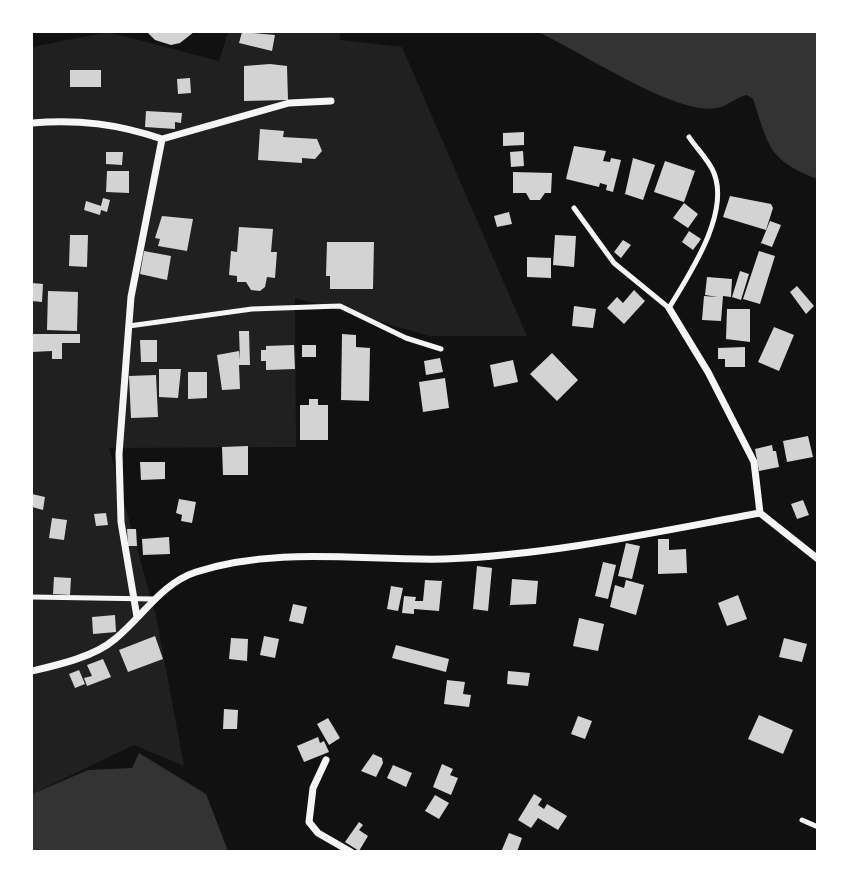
<!DOCTYPE html>
<style>
body{margin:0}
#map{position:relative;width:849px;height:883px;overflow:hidden;background:#111;font-family:"DM Sans",sans-serif}
canvas{display:block}
.frame{position:absolute;inset:0;border:33px solid #fff;pointer-events:none}
</style>
<div id="map">
<canvas width="849" height="883"></canvas>
<div class="frame"></div>
</div>
<script>
const g = document.querySelector('canvas').getContext('2d');
g.lineJoin = 'round';
function fill(path, color) {
  g.fillStyle = color;
  g.fill(path, 'evenodd');
}
function stroke(path, color, width, dash) {
  g.strokeStyle = color;
  g.lineWidth = width;
  g.lineCap = dash ? 'butt' : 'round';
  g.setLineDash(dash || []);
  g.stroke(path);
}
fill(new Path2D(`
 M 108,32 L 219,61 L 228,32 L 340,32 L 340,40 L 402,47 L 527,336 L 430,336 L 295,298 L 296,447 L 109,448 L 156,616 L 184,766 L 134,745 L 32,794 L 32,47 Z`), '#202020');
fill(new Path2D(`
 M 538,32 L 817,32 L 817,179 C 767,159 769,146 753,99 L 747,95 C 736,97 728,106 717,108 C 676,116 580,51 538,32 Z
 M 139,753 L 206,794 L 228,851 L 32,851 L 32,794 L 88,770 L 132,768 Z`), '#333');
fill(new Path2D(`
 M 147,32 L 194,32 L 180,43 L 171,45 L 155,40 Z
 M 242,32 L 275,35 L 272,51 L 239,43 Z
 M 270,64 L 287,66 L 288,100 L 244,101 L 244,66 Z
 M 70,70 L 101,70 L 101,87 L 70,87 Z
 M 190,78 L 191,93 L 178,94 L 177,79 Z
 M 146,111 L 182,113 L 181,123 L 175,122 L 175,129 L 145,127 Z
 M 260,129 L 284,131 L 283,137 L 317,139 L 322,151 L 315,159 L 302,158 L 302,163 L 258,160 Z
 M 524,132 L 524,145 L 503,146 L 503,133 Z
 M 574,146 L 606,151 L 603,161 L 610,162 L 611,158 L 621,160 L 613,192 L 606,190 L 607,185 L 600,183 L 599,187 L 566,179 Z
 M 523,151 L 524,166 L 511,167 L 510,152 Z
 M 106,152 L 123,152 L 122,165 L 106,164 Z
 M 633,158 L 655,165 L 643,200 L 625,194 Z
 M 665,161 L 695,171 L 684,202 L 654,192 Z
 M 107,171 L 129,171 L 129,193 L 106,192 Z
 M 513,172 L 552,173 L 551,193 L 545,193 L 540,200 L 530,200 L 526,193 L 513,193 Z
 M 730,196 L 771,204 L 773,208 L 766,230 L 723,217 Z
 M 103,198 L 110,200 L 107,212 L 101,210 L 100,215 L 84,210 L 86,201 L 101,206 Z
 M 684,203 L 698,214 L 688,228 L 673,218 Z
 M 509,212 L 512,224 L 497,227 L 494,216 Z
 M 162,216 L 193,219 L 187,251 L 158,246 L 160,239 L 155,238 Z
 M 770,221 L 781,225 L 772,247 L 761,243 Z
 M 239,227 L 273,229 L 271,252 L 277,252 L 275,278 L 267,277 L 265,287 L 260,291 L 251,290 L 246,282 L 237,282 L 237,276 L 229,275 L 231,251 L 237,252 Z
 M 689,231 L 701,239 L 693,250 L 682,242 Z
 M 70,235 L 88,235 L 87,267 L 69,266 Z
 M 555,235 L 576,236 L 574,267 L 553,265 Z
 M 623,240 L 631,245 L 621,258 L 614,252 Z
 M 327,242 L 374,242 L 373,289 L 330,289 L 330,276 L 326,276 Z
 M 144,251 L 171,256 L 167,280 L 140,274 Z
 M 759,251 L 775,256 L 760,304 L 743,299 Z
 M 527,257 L 551,258 L 551,278 L 527,277 Z
 M 740,271 L 749,274 L 741,300 L 732,297 Z
 M 707,277 L 732,279 L 731,297 L 723,296 L 721,321 L 702,320 L 704,296 L 718,297 L 705,295 Z
 M 32,283 L 43,284 L 42,302 L 32,301 Z
 M 797,286 L 814,306 L 806,314 L 790,292 Z
 M 634,290 L 645,301 L 624,324 L 607,308 L 617,297 L 623,303 Z
 M 48,291 L 78,292 L 77,331 L 47,330 Z
 M 574,306 L 596,309 L 593,328 L 572,326 Z
 M 727,309 L 750,309 L 750,342 L 726,339 Z
 M 774,327 L 794,335 L 779,371 L 758,362 Z
 M 239,331 L 249,331 L 250,365 L 239,365 L 240,389 L 222,390 L 217,355 L 239,351 L 240,360 Z
 M 32,334 L 80,334 L 80,343 L 62,343 L 62,359 L 52,359 L 52,351 L 32,352 Z
 M 342,334 L 356,335 L 356,347 L 370,348 L 369,401 L 341,400 Z
 M 140,340 L 157,340 L 157,362 L 141,362 Z
 M 294,345 L 295,369 L 266,370 L 266,361 L 261,361 L 261,350 L 266,350 L 266,346 Z
 M 302,345 L 316,345 L 316,357 L 302,357 Z
 M 745,347 L 745,367 L 725,367 L 725,359 L 718,359 L 718,348 Z
 M 552,353 L 578,380 L 557,401 L 530,374 Z
 M 440,358 L 443,372 L 426,375 L 424,361 Z
 M 513,360 L 518,382 L 494,387 L 490,365 Z
 M 159,369 L 181,369 L 178,398 L 159,397 Z
 M 188,372 L 207,372 L 207,398 L 188,399 Z
 M 156,375 L 158,417 L 131,418 L 129,376 Z
 M 445,378 L 449,408 L 423,412 L 419,382 Z
 M 309,399 L 318,399 L 318,405 L 328,405 L 328,440 L 300,440 L 300,405 L 309,405 Z
 M 808,436 L 813,457 L 787,462 L 783,441 Z
 M 772,445 L 773,451 L 776,451 L 779,467 L 759,471 L 755,449 Z
 M 248,446 L 248,475 L 223,475 L 222,447 Z
 M 140,462 L 165,462 L 165,479 L 141,480 Z
 M 32,494 L 45,497 L 43,510 L 32,507 Z
 M 179,499 L 196,502 L 192,523 L 181,521 L 182,515 L 176,513 Z
 M 803,500 L 809,515 L 797,519 L 791,504 Z
 M 106,513 L 108,525 L 96,526 L 94,514 Z
 M 52,518 L 67,520 L 64,540 L 49,538 Z
 M 127,529 L 136,529 L 137,546 L 128,546 Z
 M 169,537 L 170,554 L 143,555 L 142,539 Z
 M 658,539 L 669,539 L 669,550 L 686,549 L 687,573 L 658,574 Z
 M 626,543 L 640,546 L 632,579 L 618,576 Z
 M 603,562 L 616,565 L 608,599 L 595,596 Z
 M 477,566 L 492,568 L 488,611 L 473,609 Z
 M 54,577 L 71,578 L 70,595 L 53,594 Z
 M 512,579 L 538,581 L 536,604 L 510,605 Z
 M 425,580 L 442,581 L 439,611 L 414,609 L 414,614 L 402,613 L 404,596 L 416,597 L 415,601 L 423,601 Z
 M 626,580 L 644,585 L 636,615 L 610,607 L 615,585 L 624,588 Z
 M 391,586 L 403,588 L 398,611 L 387,609 Z
 M 738,595 L 747,619 L 727,626 L 718,603 Z
 M 293,604 L 307,607 L 303,624 L 289,621 Z
 M 115,615 L 116,632 L 93,634 L 92,617 Z
 M 579,618 L 604,624 L 598,651 L 573,646 Z
 M 155,636 L 163,659 L 128,672 L 119,650 Z
 M 264,636 L 279,639 L 275,658 L 260,655 Z
 M 231,638 L 248,639 L 247,661 L 229,659 Z
 M 784,638 L 807,644 L 802,662 L 779,657 Z
 M 396,645 L 449,659 L 446,672 L 392,658 Z
 M 103,659 L 111,677 L 87,686 L 84,678 L 92,676 L 87,665 Z
 M 79,670 L 85,684 L 75,688 L 69,674 Z
 M 508,671 L 530,673 L 528,686 L 507,684 Z
 M 447,680 L 465,682 L 463,694 L 471,695 L 469,707 L 444,704 Z
 M 224,709 L 238,710 L 237,729 L 223,729 Z
 M 759,715 L 793,730 L 783,754 L 748,739 Z
 M 578,716 L 592,721 L 585,739 L 571,734 Z
 M 328,718 L 340,738 L 329,745 L 317,724 Z
 M 318,737 L 320,743 L 324,741 L 329,752 L 304,762 L 297,746 Z
 M 373,754 L 382,758 L 383,763 L 376,777 L 361,771 Z
 M 442,764 L 453,769 L 450,775 L 458,778 L 451,795 L 433,787 Z
 M 393,765 L 412,773 L 406,787 L 387,778 Z
 M 534,794 L 542,799 L 538,805 L 544,809 L 547,804 L 567,816 L 558,830 L 538,818 L 531,828 L 518,820 Z
 M 435,795 L 449,803 L 439,819 L 425,811 Z
 M 359,822 L 363,825 L 359,830 L 368,836 L 359,851 L 345,842 Z
 M 509,833 L 522,838 L 517,852 L 501,852 Z`), '#d3d3d3');
stroke(new Path2D(`
 M 574,208 L 614,263 L 669,308 C 690,273 730,214 714,173 C 709,160 696,148 689,137
 M 129,326 L 252,309 L 340,306 L 406,338 L 441,349
 M 32,597 L 153,599
 M 802,820 L 818,827`), '#f5f5f5', 5);
stroke(new Path2D(`
 M 32,123 C 78,119 118,124 162,139
 M 669,308 L 708,372 L 754,462 L 760,513 L 818,559
 M 137,617 L 121,522 L 119,454 L 131,297 L 162,139 L 289,103 L 331,101
 M 32,671 C 58,665 94,657 115,639 C 142,617 162,583 196,572 C 277,546 362,561 445,559 C 551,555 656,532 760,513
 M 326,760 L 313,788 L 309,822 L 318,833 L 351,852`), '#f5f5f5', 7);
</script>
